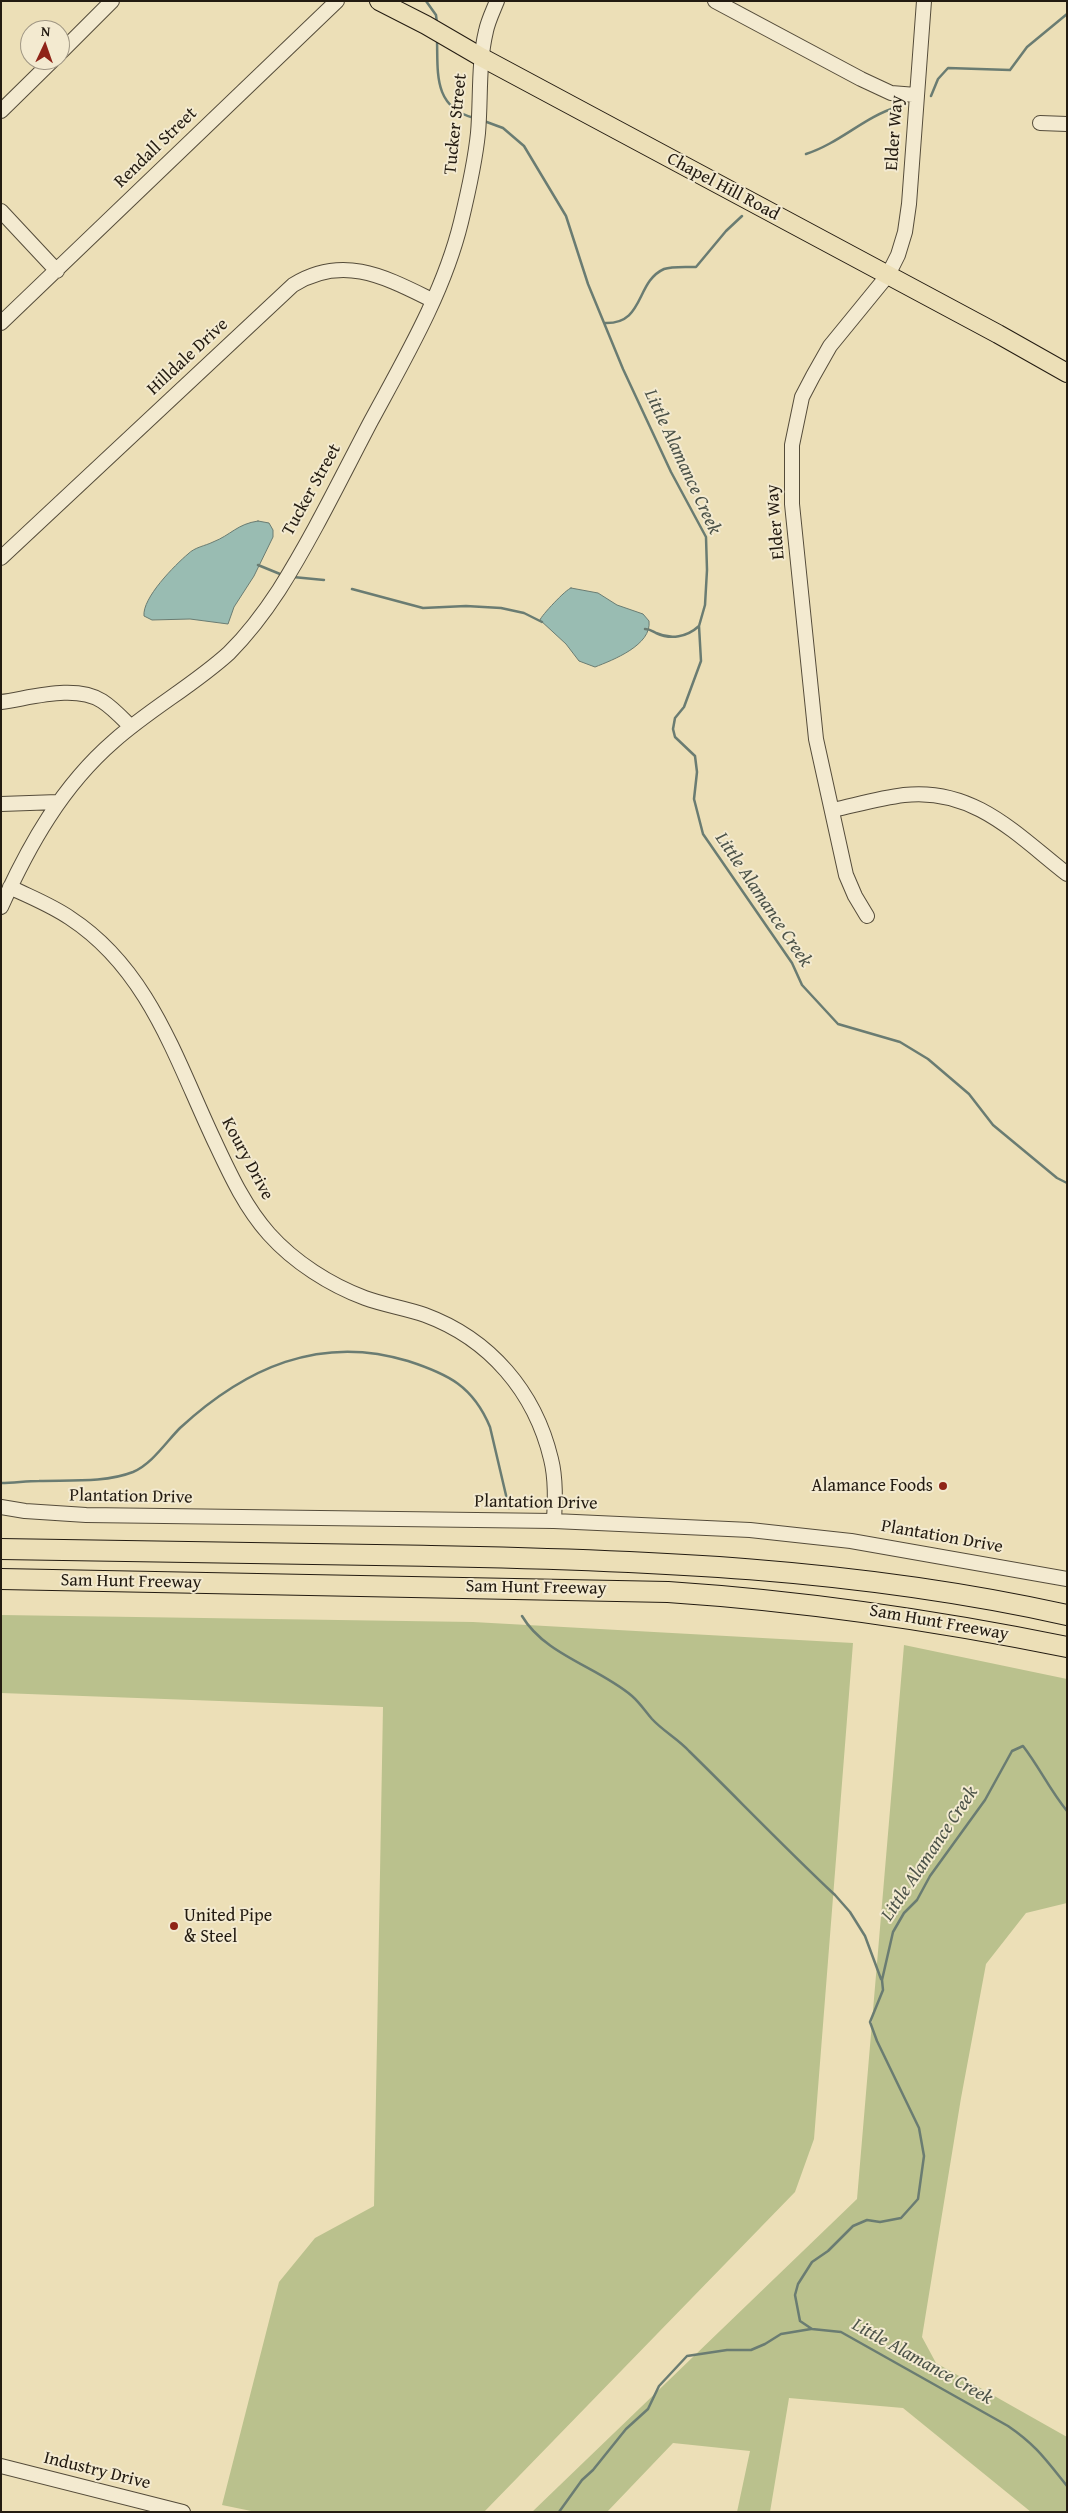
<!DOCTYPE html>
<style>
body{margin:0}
#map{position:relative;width:1068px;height:2513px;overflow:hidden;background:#ecdfb7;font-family:"Gentium Book Plus",serif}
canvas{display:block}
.frame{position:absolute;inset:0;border:2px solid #231b11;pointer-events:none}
.north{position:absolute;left:20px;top:20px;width:50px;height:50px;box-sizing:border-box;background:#f3ead0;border:1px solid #a09784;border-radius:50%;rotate:3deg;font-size:14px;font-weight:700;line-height:20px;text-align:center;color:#231b11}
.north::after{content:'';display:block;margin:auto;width:18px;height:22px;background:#8f2418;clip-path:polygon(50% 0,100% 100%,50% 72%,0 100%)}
</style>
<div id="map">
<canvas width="1068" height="2513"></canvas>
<div class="frame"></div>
<div class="north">N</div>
</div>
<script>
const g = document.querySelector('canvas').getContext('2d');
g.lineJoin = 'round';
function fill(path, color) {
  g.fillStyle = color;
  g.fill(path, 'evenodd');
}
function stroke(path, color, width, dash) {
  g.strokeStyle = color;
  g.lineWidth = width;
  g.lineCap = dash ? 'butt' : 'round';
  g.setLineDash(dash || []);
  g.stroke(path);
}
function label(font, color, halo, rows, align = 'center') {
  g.font = font + ' "Gentium Book Plus",serif';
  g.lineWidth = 4;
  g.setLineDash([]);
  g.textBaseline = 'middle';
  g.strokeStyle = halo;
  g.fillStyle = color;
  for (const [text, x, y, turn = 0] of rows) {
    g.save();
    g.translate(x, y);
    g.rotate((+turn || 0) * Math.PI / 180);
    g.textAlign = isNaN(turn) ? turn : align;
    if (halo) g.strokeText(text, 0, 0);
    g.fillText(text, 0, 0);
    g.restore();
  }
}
fill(new Path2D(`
 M 1,1615 L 473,1622 L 853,1643 L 814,2139 L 795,2192 L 484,2512 L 256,2512 L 222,2505 L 279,2282 L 315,2238 L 374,2206 L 383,1707 L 1,1693 Z
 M 904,1645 L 1067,1679 L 1067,1903 L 1026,1913 L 986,1964 L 961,2098 L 922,2337 L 936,2363 L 1067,2437 L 1067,2512 L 1031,2512 L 903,2408 L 789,2398 L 770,2512 L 737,2512 L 750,2451 L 673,2443 L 607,2512 L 532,2512 L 857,2199 Z`), '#bac18d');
const water = new Path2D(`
 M 258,521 L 269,523 L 273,530 L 273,537 L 254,576 L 234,607 L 228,624 L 190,619 L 152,620 L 144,616 C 142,598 175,565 188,554 C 195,547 205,546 213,542 C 231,535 237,524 258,521 Z
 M 571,588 L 598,593 L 617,605 L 643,614 L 649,621 C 652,645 613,660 595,667 L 579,661 L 566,644 L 540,620 C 541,616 566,589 571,588 Z`);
fill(water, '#99bcb2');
stroke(water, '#6a7c72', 1);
stroke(new Path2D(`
 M 426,1 L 436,15 L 437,24
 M 437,39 C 438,73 433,107 474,118
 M 931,96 L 938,79 L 948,68 L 1010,70 L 1027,47 L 1067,14
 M 484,121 L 503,128 L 524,146 L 566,216 L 588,284 L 623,369 L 671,472 L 706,537 L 707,570 L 705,605 L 699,626 L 701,661 L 684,707 L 675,718 L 673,729 L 675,737 L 695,756 L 697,772 L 694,799 L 703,834 L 792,963 L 802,985 L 838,1024 L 900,1042 L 928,1059 L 969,1094 L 993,1125 L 1057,1178 L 1067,1183
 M 806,154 C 840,143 864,117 897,107
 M 604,323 C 645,325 635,282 664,269 C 672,266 687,267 696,267 L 726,231 L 742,216
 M 258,565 L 280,574
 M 293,577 L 324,580
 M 352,589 L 423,608 L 466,606 L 501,608 L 524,613 L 542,622
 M 645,629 C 650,629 652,631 656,633 C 671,640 687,637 699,626
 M 1,1483 C 14,1483 26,1481 39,1481 C 69,1480 105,1483 133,1472 C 152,1464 166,1442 180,1428 C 245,1368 320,1334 408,1361 C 448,1374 473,1386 490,1427 L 509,1508
 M 522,1616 C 545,1655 598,1667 632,1696 C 640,1703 645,1711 652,1719 C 663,1731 678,1739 689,1751 C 738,1799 785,1848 835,1895 L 850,1912 L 865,1936 L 881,1979
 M 1067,1811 C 1049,1789 1040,1768 1023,1746 L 1012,1751 L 985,1800 L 930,1876 L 917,1900 L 904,1913 L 893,1932 L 882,1980 L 883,1990 L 870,2022 L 877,2041 L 919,2128 L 924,2156 L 918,2199 L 901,2218 L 880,2222 L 867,2220 L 853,2226 L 828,2251 L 812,2262 L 798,2284 L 795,2295 L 800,2321 L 812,2329 L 841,2332 L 1008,2426 C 1036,2445 1046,2460 1067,2486
 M 559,2512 L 582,2480 L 593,2470 L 626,2429 L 648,2409 L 659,2386 L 687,2356 L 727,2350 L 751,2350 L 765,2344 L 781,2334 L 811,2329`), '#6a7c72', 2.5);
const minor = new Path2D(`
 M 715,1 L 861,79 L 891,93 L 916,95
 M 60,53 L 112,1
 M 1,111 L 53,60
 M 1040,123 L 1067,124
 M 1,211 L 57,271
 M 1,323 L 337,1
 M 1,558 L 293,285 C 343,254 385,277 432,300
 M 1,702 C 31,698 75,684 102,701 C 113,708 122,718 131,727
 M 1,804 L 58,802
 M 833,810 C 856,805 880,798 904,795 C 974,787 1017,835 1067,874
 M 10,887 C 30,897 51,905 70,918 C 148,969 175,1057 213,1138 C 229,1172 244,1206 269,1234 C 294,1262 330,1285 365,1298 C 384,1305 405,1308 425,1315 C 490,1339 535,1392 551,1459 C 556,1479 555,1501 554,1521
 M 1,907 C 29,845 62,786 114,741 C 150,709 194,685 229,653 C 248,634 264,613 279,590 C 313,536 341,478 371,421 C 405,358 444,292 461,222 C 468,193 475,163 478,133 C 481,99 478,64 486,31 C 488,21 493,11 497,1
 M 867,916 L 855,896 L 846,875 L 816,739 L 792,504 L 792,445 L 802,397 L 813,376 L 830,346 L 888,275 L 898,255 L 905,232 L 909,204 L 924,1
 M 1,1507 L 25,1511 L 86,1515 L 554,1521 L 750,1530 L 851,1541 L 1067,1579
 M 1,2466 L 183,2512`);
const major = new Path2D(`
 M 379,1 L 426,25 L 481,57 L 998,334 L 1067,373`);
const highway = new Path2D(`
 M 1,1549 C 145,1551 288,1553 431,1556 C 646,1560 856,1568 1067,1615
 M 1,1579 L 668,1592 C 804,1601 934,1620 1067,1647`);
stroke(minor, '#554c3a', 16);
stroke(major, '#231b11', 20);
stroke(highway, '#231b11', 22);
stroke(minor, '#f3ead0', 14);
stroke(major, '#ecdfb7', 18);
stroke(highway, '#ecdfb7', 20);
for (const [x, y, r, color] of [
 [943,1486,5,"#8f2418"],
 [174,1926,5,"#8f2418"]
]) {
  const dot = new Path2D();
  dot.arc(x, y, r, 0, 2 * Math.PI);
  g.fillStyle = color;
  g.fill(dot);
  stroke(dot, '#f3ead0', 2);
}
label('18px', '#231b11', '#f3ead0', [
 ["Tucker Street",456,124,-84],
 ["Elder Way",895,133,-86],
 ["Rendall Street",156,148,-44],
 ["Chapel Hill Road",723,187,28],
 ["Hilldale Drive",188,357,-43],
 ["Tucker Street",312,490,-61],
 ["Elder Way",776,522,-95],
 ["Koury Drive",247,1159,62],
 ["Plantation Drive",131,1497,1],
 ["Plantation Drive",536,1503,1],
 ["Plantation Drive",942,1537,10],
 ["Sam Hunt Freeway",131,1582,1],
 ["Sam Hunt Freeway",536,1588,1],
 ["Sam Hunt Freeway",939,1623,10],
 ["Industry Drive",97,2471,14]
]);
label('18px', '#231b11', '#f3ead0', [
 ["Alamance Foods",933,1486],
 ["United Pipe",184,1916,"left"],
 ["& Steel",184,1937,"left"]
], 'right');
label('italic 19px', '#4c5349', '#f3ead0', [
 ["Little Alamance Creek",682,462,65],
 ["Little Alamance Creek",763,900,56],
 ["Little Alamance Creek",930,1854,-56],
 ["Little Alamance Creek",922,2362,29]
]);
</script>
